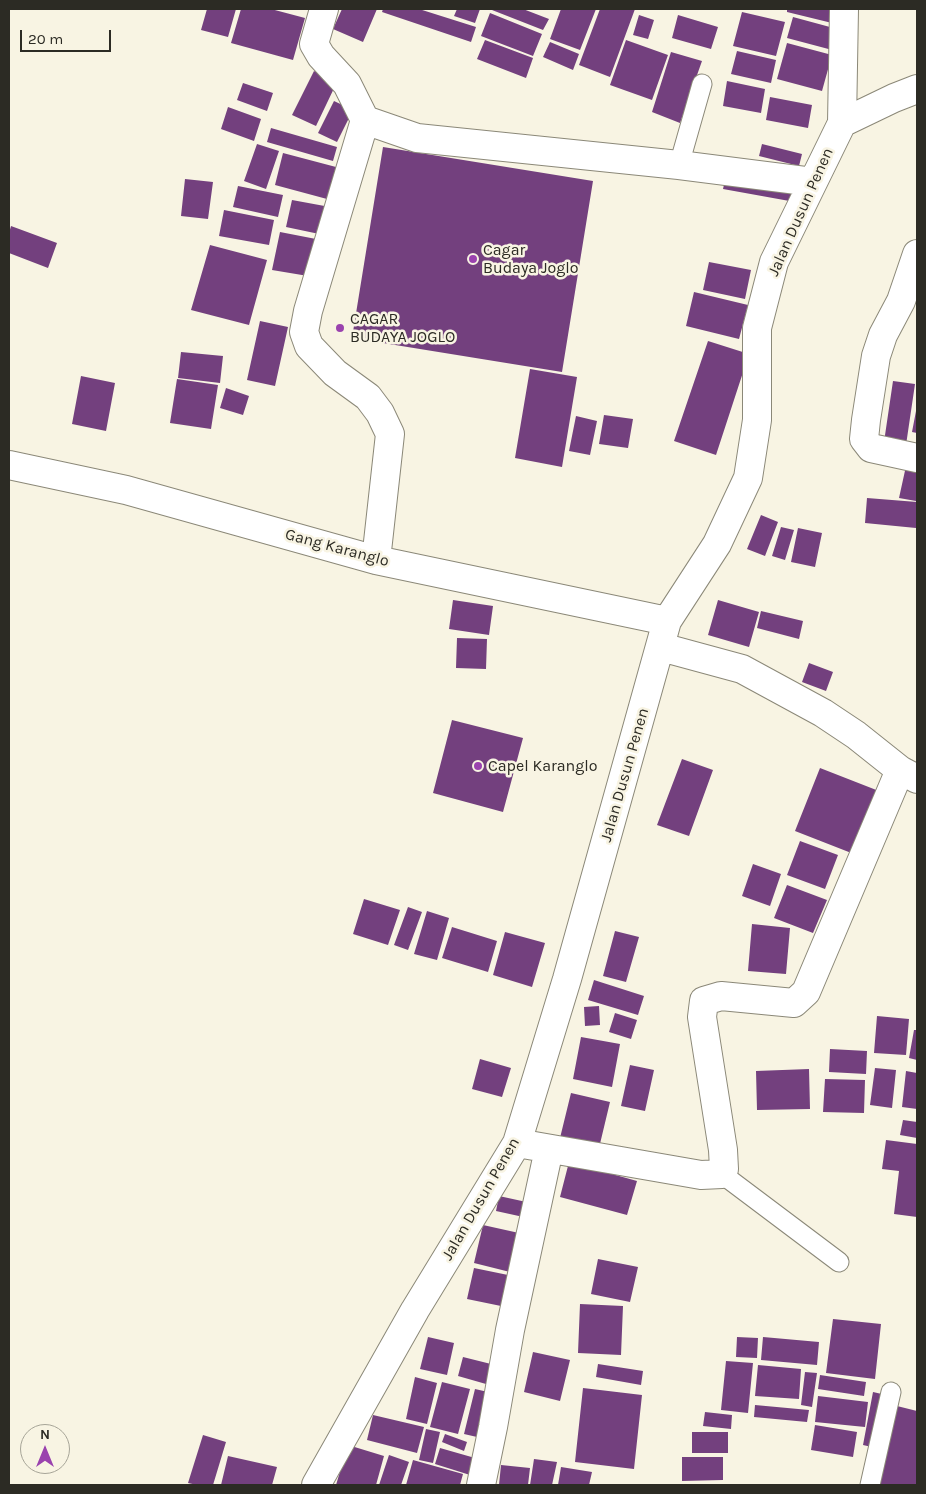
<!DOCTYPE html>
<style>
body{margin:0}
#map{position:relative;width:926px;height:1494px;overflow:hidden;background:#f8f4e3;font-family:Karla,sans-serif}
canvas{display:block}
.frame{position:absolute;inset:0;border:10px solid #2c2b24;pointer-events:none}
.north{position:absolute;left:20px;top:1424px;width:50px;height:50px;box-sizing:border-box;background:#f8f4e3;border:1px solid #a6a497;border-radius:50%;rotate:0deg;font-size:14px;font-weight:700;line-height:20px;text-align:center;color:#2c2b24}
.north::after{content:'';display:block;margin:auto;width:18px;height:22px;background:#9a42ae;clip-path:polygon(50% 0,100% 100%,50% 72%,0 100%)}
.scale{position:absolute;left:20px;top:30px;width:91px;height:22px;box-sizing:border-box;border:2px solid #2c2b24;border-top:0;padding-left:6px;font-size:15px;line-height:18px;white-space:nowrap;color:#2c2b24;-webkit-text-stroke:4px #f8f4e3;paint-order:stroke}
</style>
<div id="map">
<canvas width="926" height="1494"></canvas>
<div class="frame"></div>
<div class="north">N</div>
<div class="scale">20 m</div>
</div>
<script>
const g = document.querySelector('canvas').getContext('2d');
g.lineJoin = 'round';
function fill(path, color) {
  g.fillStyle = color;
  g.fill(path, 'evenodd');
}
function stroke(path, color, width, dash) {
  g.strokeStyle = color;
  g.lineWidth = width;
  g.lineCap = dash ? 'butt' : 'round';
  g.setLineDash(dash || []);
  g.stroke(path);
}
function label(font, color, halo, rows, align = 'center') {
  g.font = font + ' Karla,sans-serif';
  g.lineWidth = 5;
  g.setLineDash([]);
  g.textBaseline = 'middle';
  g.strokeStyle = halo;
  g.fillStyle = color;
  for (const [text, x, y, turn = 0] of rows) {
    g.save();
    g.translate(x, y);
    g.rotate((+turn || 0) * Math.PI / 180);
    g.textAlign = isNaN(turn) ? turn : align;
    if (halo) g.strokeText(text, 0, 0);
    g.fillText(text, 0, 0);
    g.restore();
  }
}
fill(new Path2D(`
 M 207,9 L 236,9 L 228,37 L 201,30 Z
 M 241,9 L 271,9 L 305,18 L 293,60 L 231,43 Z
 M 342,9 L 377,9 L 363,42 L 333,29 Z
 M 383,9 L 419,9 L 476,27 L 471,42 L 382,12 Z
 M 457,9 L 480,9 L 475,23 L 454,16 Z
 M 492,9 L 523,9 L 549,19 L 543,30 L 492,10 Z
 M 561,9 L 596,9 L 580,50 L 550,39 Z
 M 600,9 L 635,9 L 610,77 L 579,65 Z
 M 787,9 L 836,9 L 832,23 L 787,12 Z
 M 742,12 L 785,22 L 776,56 L 733,46 Z
 M 490,13 L 542,34 L 533,56 L 481,36 Z
 M 639,15 L 654,20 L 648,39 L 633,35 Z
 M 678,15 L 718,27 L 711,49 L 672,38 Z
 M 793,17 L 841,30 L 836,51 L 787,38 Z
 M 485,40 L 533,58 L 526,78 L 477,59 Z
 M 626,40 L 668,55 L 652,100 L 610,85 Z
 M 550,42 L 579,54 L 573,70 L 543,57 Z
 M 787,43 L 832,55 L 822,91 L 777,79 Z
 M 737,51 L 776,60 L 771,83 L 731,74 Z
 M 671,52 L 702,61 L 680,123 L 652,112 Z
 M 314,71 L 337,82 L 316,126 L 292,115 Z
 M 727,81 L 765,89 L 761,113 L 723,106 Z
 M 243,83 L 273,93 L 267,111 L 237,100 Z
 M 770,97 L 812,105 L 808,128 L 766,120 Z
 M 334,101 L 353,110 L 337,142 L 318,133 Z
 M 228,107 L 261,119 L 254,141 L 221,129 Z
 M 271,128 L 337,147 L 333,161 L 267,142 Z
 M 257,144 L 279,151 L 266,189 L 244,181 Z
 M 762,144 L 802,154 L 799,166 L 759,156 Z
 M 383,147 L 593,181 L 562,372 L 352,338 Z
 M 283,153 L 336,167 L 327,199 L 275,185 Z
 M 726,176 L 797,188 L 795,202 L 723,189 Z
 M 185,179 L 213,182 L 208,219 L 181,216 Z
 M 238,186 L 283,195 L 278,217 L 233,207 Z
 M 292,200 L 330,207 L 324,235 L 286,227 Z
 M 224,210 L 274,220 L 269,245 L 219,236 Z
 M 11,226 L 57,243 L 48,268 L 9,253 L 9,233 Z
 M 280,232 L 316,239 L 308,276 L 272,270 Z
 M 210,245 L 267,260 L 249,325 L 191,310 Z
 M 709,262 L 751,270 L 745,299 L 703,290 Z
 M 694,292 L 748,305 L 739,339 L 686,326 Z
 M 260,321 L 288,327 L 275,386 L 247,380 Z
 M 708,341 L 749,354 L 716,455 L 674,441 Z
 M 181,352 L 223,356 L 220,383 L 178,378 Z
 M 530,369 L 577,377 L 562,467 L 515,458 Z
 M 81,376 L 115,383 L 106,431 L 72,424 Z
 M 177,379 L 218,385 L 211,429 L 170,423 Z
 M 893,381 L 915,384 L 906,445 L 884,442 Z
 M 226,388 L 249,396 L 243,415 L 220,408 Z
 M 916,411 L 917,411 L 917,433 L 912,432 Z
 M 604,415 L 633,419 L 628,448 L 599,444 Z
 M 576,416 L 597,421 L 590,455 L 569,451 Z
 M 908,457 L 917,459 L 917,493 L 916,501 L 899,498 Z
 M 867,498 L 917,502 L 916,528 L 865,523 Z
 M 761,515 L 778,522 L 765,556 L 747,549 Z
 M 781,527 L 794,530 L 785,560 L 772,556 Z
 M 798,528 L 822,533 L 815,567 L 791,562 Z
 M 453,600 L 493,606 L 489,635 L 449,629 Z
 M 718,600 L 759,612 L 749,647 L 708,635 Z
 M 761,611 L 803,621 L 799,639 L 757,628 Z
 M 457,638 L 487,639 L 486,669 L 456,668 Z
 M 809,663 L 833,672 L 826,691 L 802,682 Z
 M 452,720 L 523,738 L 503,812 L 433,793 Z
 M 682,759 L 713,770 L 689,836 L 657,825 Z
 M 820,768 L 884,793 L 859,856 L 795,831 Z
 M 800,841 L 838,855 L 825,889 L 787,875 Z
 M 753,864 L 781,874 L 770,906 L 742,896 Z
 M 787,885 L 827,900 L 813,933 L 774,918 Z
 M 364,899 L 400,910 L 388,945 L 353,934 Z
 M 408,907 L 422,912 L 408,950 L 394,945 Z
 M 427,911 L 449,918 L 437,960 L 414,954 Z
 M 752,924 L 790,928 L 786,974 L 748,971 Z
 M 452,927 L 497,941 L 488,972 L 442,958 Z
 M 615,931 L 639,937 L 626,982 L 603,976 Z
 M 505,932 L 545,943 L 532,987 L 493,975 Z
 M 594,980 L 644,996 L 638,1015 L 588,1000 Z
 M 599,1006 L 600,1025 L 585,1026 L 584,1007 Z
 M 615,1013 L 637,1020 L 631,1039 L 609,1032 Z
 M 877,1016 L 909,1019 L 906,1055 L 874,1053 Z
 M 914,1030 L 917,1030 L 917,1060 L 909,1058 Z
 M 581,1037 L 620,1044 L 612,1087 L 573,1079 Z
 M 830,1049 L 867,1051 L 866,1074 L 829,1072 Z
 M 480,1059 L 511,1068 L 502,1097 L 472,1089 Z
 M 630,1065 L 654,1070 L 645,1111 L 621,1106 Z
 M 875,1068 L 896,1070 L 892,1108 L 870,1105 Z
 M 809,1069 L 810,1109 L 757,1110 L 756,1071 Z
 M 906,1071 L 917,1073 L 917,1109 L 902,1107 Z
 M 825,1079 L 865,1080 L 864,1113 L 823,1112 Z
 M 571,1093 L 610,1102 L 599,1148 L 560,1138 Z
 M 903,1120 L 917,1122 L 917,1138 L 900,1135 Z
 M 886,1140 L 917,1144 L 917,1217 L 894,1214 L 899,1171 L 882,1169 Z
 M 569,1162 L 637,1181 L 627,1215 L 560,1197 Z
 M 499,1196 L 531,1203 L 528,1218 L 496,1211 Z
 M 483,1225 L 519,1233 L 510,1272 L 474,1263 Z
 M 598,1259 L 638,1267 L 630,1302 L 591,1294 Z
 M 474,1268 L 508,1275 L 501,1306 L 467,1299 Z
 M 580,1304 L 623,1306 L 621,1355 L 578,1353 Z
 M 833,1319 L 881,1324 L 875,1379 L 826,1373 Z
 M 428,1337 L 454,1343 L 447,1375 L 420,1369 Z
 M 737,1337 L 758,1338 L 757,1358 L 736,1357 Z
 M 763,1337 L 819,1342 L 817,1365 L 761,1360 Z
 M 533,1352 L 570,1360 L 560,1401 L 524,1392 Z
 M 463,1357 L 491,1364 L 486,1384 L 458,1376 Z
 M 726,1361 L 753,1363 L 748,1413 L 721,1410 Z
 M 598,1364 L 643,1371 L 641,1385 L 596,1377 Z
 M 758,1365 L 801,1369 L 799,1399 L 755,1396 Z
 M 805,1372 L 817,1373 L 812,1407 L 801,1405 Z
 M 820,1375 L 866,1382 L 864,1396 L 818,1389 Z
 M 415,1377 L 437,1383 L 427,1424 L 406,1419 Z
 M 442,1382 L 470,1389 L 458,1434 L 430,1427 Z
 M 583,1388 L 642,1395 L 634,1469 L 575,1462 Z
 M 475,1389 L 488,1392 L 477,1437 L 464,1434 Z
 M 873,1392 L 886,1395 L 876,1448 L 863,1445 Z
 M 818,1396 L 868,1402 L 865,1427 L 815,1422 Z
 M 755,1405 L 809,1410 L 807,1422 L 754,1417 Z
 M 893,1405 L 917,1411 L 917,1485 L 872,1485 Z
 M 705,1412 L 732,1415 L 731,1429 L 703,1426 Z
 M 373,1415 L 424,1427 L 417,1453 L 367,1440 Z
 M 815,1425 L 857,1432 L 853,1457 L 811,1450 Z
 M 426,1429 L 440,1432 L 433,1463 L 419,1460 Z
 M 692,1432 L 728,1432 L 728,1453 L 692,1453 Z
 M 445,1434 L 467,1442 L 464,1451 L 442,1442 Z
 M 203,1435 L 226,1442 L 213,1485 L 197,1485 L 188,1483 Z
 M 348,1445 L 384,1456 L 376,1485 L 336,1485 Z
 M 440,1448 L 475,1458 L 470,1475 L 435,1464 Z
 M 389,1455 L 409,1462 L 401,1485 L 379,1485 Z
 M 228,1456 L 277,1467 L 272,1485 L 221,1485 Z
 M 682,1457 L 723,1457 L 723,1480 L 682,1481 Z
 M 534,1459 L 557,1462 L 552,1485 L 530,1485 Z
 M 413,1460 L 463,1474 L 460,1485 L 406,1485 Z
 M 501,1465 L 530,1468 L 528,1485 L 499,1485 Z
 M 561,1467 L 592,1472 L 589,1485 L 558,1485 Z`), '#73407e');
const lane = new Path2D(`
 M 679,165 L 702,84
 M 722,1174 L 839,1262
 M 870,1485 L 891,1392`);
const street = new Path2D(`
 M 324,9 L 314,44 L 321,56 L 347,84 L 365,120 L 308,311 L 304,332 L 309,346 L 335,373 L 368,397 L 380,413 L 390,434 L 376,560
 M 365,120 L 417,138 L 679,165 L 813,182
 M 842,123 L 844,9
 M 917,254 L 901,301 L 883,335 L 876,356 L 866,420 L 864,439 L 871,448 L 917,458
 M 9,465 L 126,490 L 376,560 L 667,621
 M 661,647 L 742,669 L 823,713 L 856,735 L 900,770 L 917,779
 M 517,1143 L 701,1175 L 722,1174 L 724,1169 L 723,1150 L 702,1017 L 704,1001 L 721,996 L 794,1003 L 806,992 L 900,770
 M 316,1485 L 415,1310 L 517,1143 L 567,979 L 667,621 L 717,544 L 748,478 L 757,420 L 757,328 L 774,262 L 842,123 L 894,98 L 917,89
 M 481,1485 L 493,1427 L 510,1330 L 549,1149`);
stroke(lane, '#8b8878', 21);
stroke(street, '#8b8878', 30);
stroke(lane, '#fff', 19);
stroke(street, '#fff', 28);
for (const [x, y, r, color] of [
 [473,259,5,"#9a42ae"],
 [340,328,5,"#9a42ae"],
 [478,766,5,"#9a42ae"]
]) {
  const dot = new Path2D();
  dot.arc(x, y, r, 0, 2 * Math.PI);
  g.fillStyle = color;
  g.fill(dot);
  stroke(dot, '#f8f4e3', 2);
}
label('16px', '#2c2b24', '#f8f4e3', [
 ["Jalan Dusun Penen",801,212,-66],
 ["Gang Karanglo",337,548,15],
 ["Jalan Dusun Penen",625,775,-74],
 ["Jalan Dusun Penen",481,1199,-60]
]);
label('16px', '#2c2b24', '#f8f4e3', [
 ["Cagar",483,250],
 ["Budaya Joglo",483,268],
 ["CAGAR",350,319],
 ["BUDAYA JOGLO",350,337],
 ["Capel Karanglo",488,766]
], 'left');
</script>
